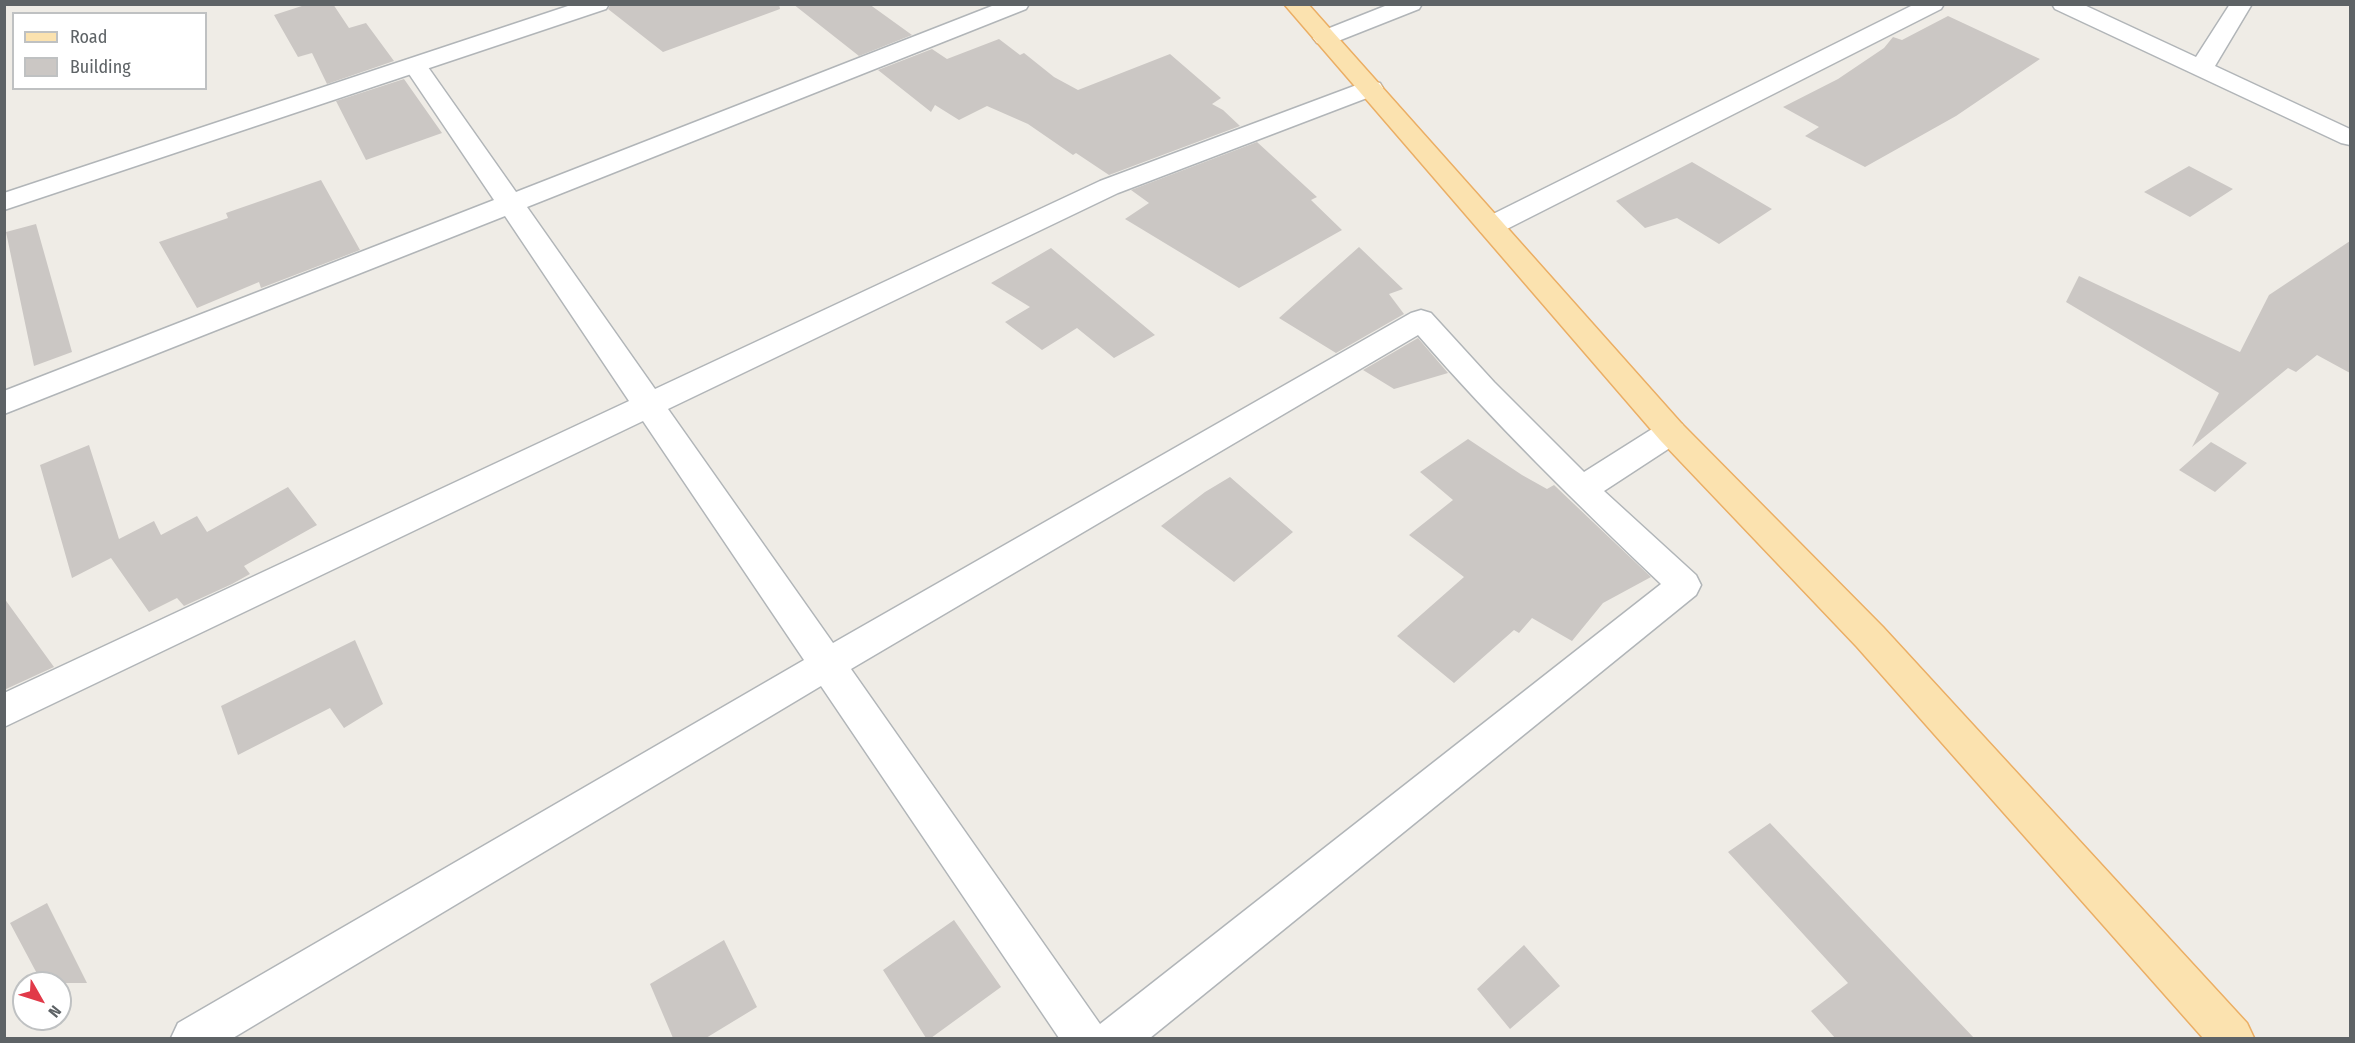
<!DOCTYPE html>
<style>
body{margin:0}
#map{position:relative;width:2355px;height:1043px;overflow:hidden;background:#efece6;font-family:"Fira Sans Condensed",sans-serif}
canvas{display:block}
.frame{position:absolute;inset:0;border:6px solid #5e6366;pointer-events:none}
.legend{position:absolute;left:12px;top:12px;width:195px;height:78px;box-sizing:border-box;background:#fff;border:2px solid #bfc1c2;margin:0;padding:8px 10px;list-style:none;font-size:18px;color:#5e6366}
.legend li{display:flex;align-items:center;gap:12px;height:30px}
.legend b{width:30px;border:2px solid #bfc1c2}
.north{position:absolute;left:12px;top:971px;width:60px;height:60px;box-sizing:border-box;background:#fff;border:2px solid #bfc1c2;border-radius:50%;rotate:129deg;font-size:16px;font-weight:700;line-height:24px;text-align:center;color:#5e6366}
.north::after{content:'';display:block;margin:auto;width:21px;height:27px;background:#e13a49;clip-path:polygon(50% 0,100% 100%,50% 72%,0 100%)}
</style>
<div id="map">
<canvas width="2355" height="1043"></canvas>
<div class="frame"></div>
<ul class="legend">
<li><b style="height:8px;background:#fbe2af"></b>Road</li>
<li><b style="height:16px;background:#cbc7c4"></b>Building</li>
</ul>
<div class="north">N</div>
</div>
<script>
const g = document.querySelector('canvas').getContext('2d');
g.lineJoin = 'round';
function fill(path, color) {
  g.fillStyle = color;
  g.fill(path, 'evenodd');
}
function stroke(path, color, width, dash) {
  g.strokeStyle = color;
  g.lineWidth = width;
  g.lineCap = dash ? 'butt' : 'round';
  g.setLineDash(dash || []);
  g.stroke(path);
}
fill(new Path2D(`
 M 308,4 L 333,4 L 349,28 L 366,23 L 394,61 L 327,84 L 312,53 L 298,57 L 274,15 Z
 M 611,4 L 779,4 L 780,9 L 663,52 L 608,9 Z
 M 793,4 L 869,4 L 912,35 L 859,56 Z
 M 1948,16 L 2040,59 L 1956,116 L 1865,167 L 1805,136 L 1819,127 L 1783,107 L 1838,79 L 1884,48 L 1893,37 L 1902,40 Z
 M 999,39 L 1020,55 L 1024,53 L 1054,77 L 1078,90 L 1170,54 L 1221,98 L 1212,104 L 1223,110 L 1240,126 L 1109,175 L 1076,153 L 1073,155 L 1028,124 L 987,106 L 959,120 L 935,105 L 931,112 L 878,70 L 932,49 L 947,59 Z
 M 404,79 L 442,133 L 366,160 L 336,101 Z
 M 1257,142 L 1317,197 L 1311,200 L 1342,230 L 1239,288 L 1125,219 L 1149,203 L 1131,190 Z
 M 1692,162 L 1772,209 L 1719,244 L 1677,218 L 1645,228 L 1616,201 Z
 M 2189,166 L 2233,189 L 2190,217 L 2144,192 Z
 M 321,180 L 360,250 L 261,288 L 259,282 L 197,308 L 159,242 L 228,218 L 226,213 Z
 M 36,224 L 72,352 L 34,366 L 6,232 Z
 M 2350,241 L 2350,373 L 2317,355 L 2296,372 L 2288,368 L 2192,447 L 2219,393 L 2066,302 L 2079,276 L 2240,352 L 2269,295 Z
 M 1359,247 L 1403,289 L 1389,294 L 1404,314 L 1336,353 L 1279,318 Z
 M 1051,248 L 1155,335 L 1114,358 L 1077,328 L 1042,350 L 1005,322 L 1030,307 L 991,283 Z
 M 1418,338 L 1448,373 L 1394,389 L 1363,370 Z
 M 1468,439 L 1522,475 L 1547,489 L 1554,485 L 1651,577 L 1603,603 L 1572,641 L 1532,618 L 1519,633 L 1514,630 L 1454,683 L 1397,636 L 1464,577 L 1409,535 L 1453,500 L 1420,472 Z
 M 2211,442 L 2247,463 L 2215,492 L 2179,470 Z
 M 89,445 L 119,539 L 154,521 L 161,535 L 197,516 L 207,532 L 288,487 L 317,525 L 244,566 L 250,574 L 232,584 L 184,606 L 177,598 L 149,612 L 111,558 L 72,578 L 40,465 Z
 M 1230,477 L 1293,532 L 1234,582 L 1161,526 L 1205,492 Z
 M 4,598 L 54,667 L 4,690 Z
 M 355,640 L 383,704 L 344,728 L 330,708 L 238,755 L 221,706 Z
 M 1770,823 L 1974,1038 L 1835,1038 L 1811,1011 L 1848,983 L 1728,852 Z
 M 47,903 L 87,983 L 42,983 L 10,923 Z
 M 954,920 L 1001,987 L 931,1038 L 926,1038 L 883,970 Z
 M 724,940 L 757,1007 L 706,1038 L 673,1038 L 650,984 Z
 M 1524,945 L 1560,986 L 1510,1029 L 1477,989 Z`), '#cbc7c4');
const street = new Path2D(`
 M 997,4 L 1029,4 L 1026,9 L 527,207 L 655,389 L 1100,181 L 1362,83 L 1371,81 L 1380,83 L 1383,88 L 1380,93 L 1118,193 L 668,409 L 833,643 L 1411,313 L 1421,310 L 1431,313 L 1494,382 L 1584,472 L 1660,424 L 1671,421 L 1682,424 L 1687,432 L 1682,440 L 1604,491 L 1696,575 L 1701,585 L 1696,595 L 1150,1038 L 1059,1038 L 821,686 L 233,1038 L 171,1038 L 178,1023 L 804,660 L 643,421 L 4,727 L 4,693 L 629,401 L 505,216 L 4,414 L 4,391 L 494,200 L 403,65 L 407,60 L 415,58 L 423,60 L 516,192 ZM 1418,335 C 1494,423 1577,504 1661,584 L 1100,1024 L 851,669 Z
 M 1390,4 L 1422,4 L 1419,9 L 1333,43 L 1325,45 L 1317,43 L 1313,38 L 1317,33 Z
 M 1915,4 L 1944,4 L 1941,9 L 1501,232 L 1491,235 L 1481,232 L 1478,226 L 1481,220 Z
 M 2052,4 L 2082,4 L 2196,57 L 2230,4 L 2252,4 L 2215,66 L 2350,129 L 2350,145 L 2341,143 L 2055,9 Z`);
const secondary = new Path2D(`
 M 574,4 L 609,4 L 606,9 L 4,210 L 4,193 Z`);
const primary = new Path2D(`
 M 1284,4 L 1308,4 L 1682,424 L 1883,627 L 2247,1023 L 2254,1038 L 2203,1038 L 1857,647 L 1660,440 Z`);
stroke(street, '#b1b5b8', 3);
stroke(secondary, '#b1b5b8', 3);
stroke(primary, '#ebae64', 3);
fill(street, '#fff');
fill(secondary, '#fff');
fill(primary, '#fbe2af');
</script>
